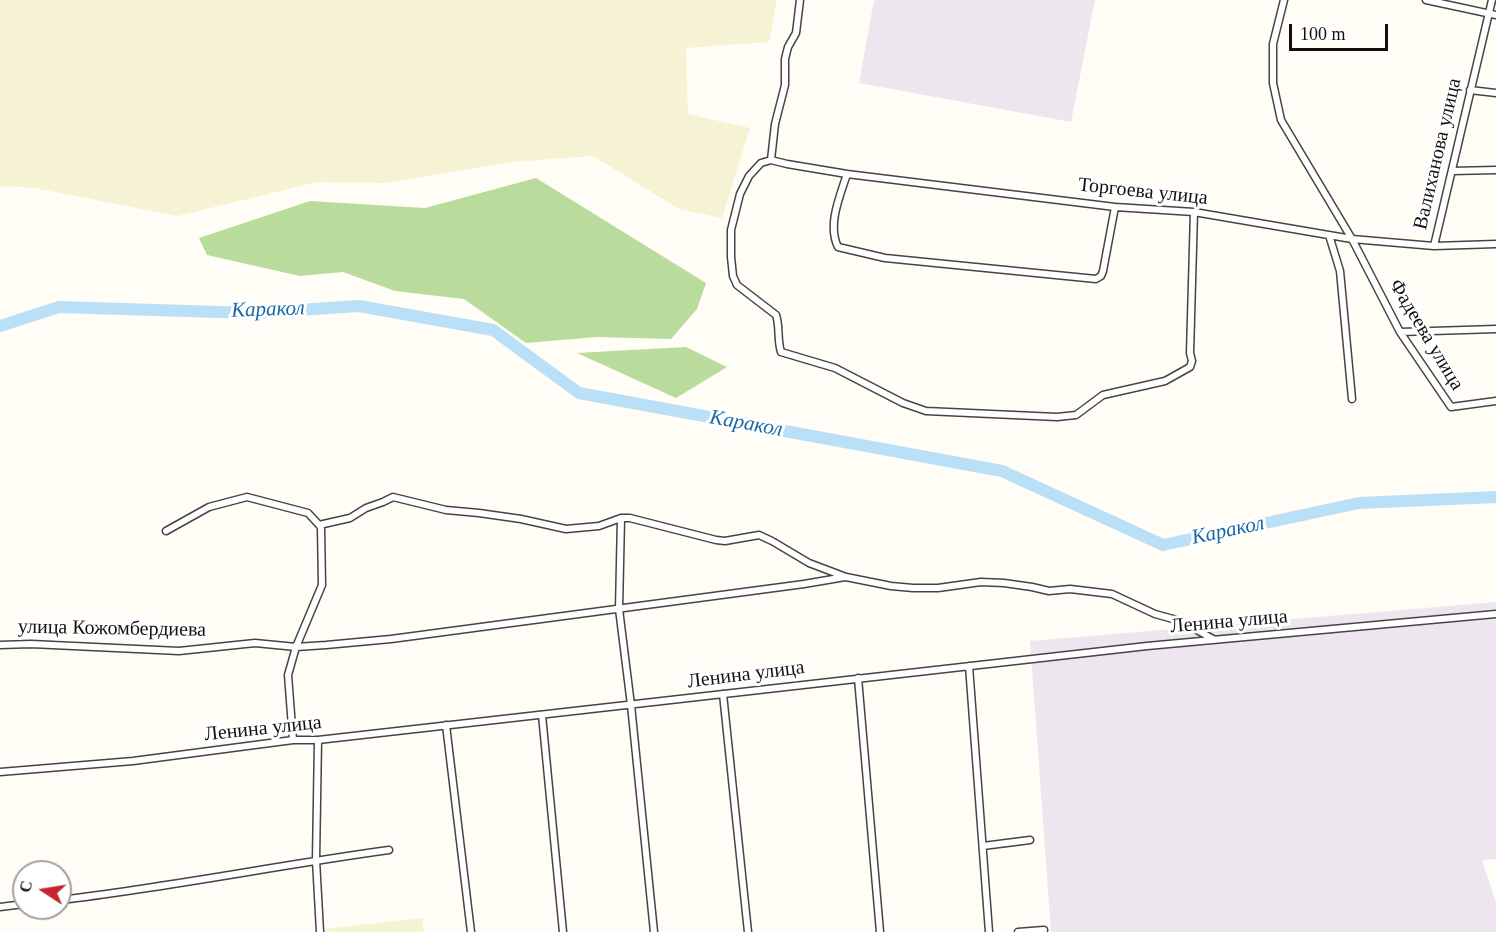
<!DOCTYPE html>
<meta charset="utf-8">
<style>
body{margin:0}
#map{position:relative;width:1496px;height:932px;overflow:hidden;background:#fffdf5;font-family:Georgia,serif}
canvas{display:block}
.north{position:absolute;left:12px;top:860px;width:60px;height:60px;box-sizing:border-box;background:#fff;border:2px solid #a0a0a0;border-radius:50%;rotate:282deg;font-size:16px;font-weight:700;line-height:24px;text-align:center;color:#111}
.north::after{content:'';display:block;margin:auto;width:21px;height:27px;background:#c4262e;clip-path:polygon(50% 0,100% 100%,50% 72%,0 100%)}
.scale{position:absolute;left:1289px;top:24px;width:99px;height:27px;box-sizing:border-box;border:3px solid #111;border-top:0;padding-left:8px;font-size:18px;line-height:21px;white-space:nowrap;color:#111;-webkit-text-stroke:4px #fff;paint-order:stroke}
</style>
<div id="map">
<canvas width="1496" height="932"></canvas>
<div class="north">С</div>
<div class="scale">100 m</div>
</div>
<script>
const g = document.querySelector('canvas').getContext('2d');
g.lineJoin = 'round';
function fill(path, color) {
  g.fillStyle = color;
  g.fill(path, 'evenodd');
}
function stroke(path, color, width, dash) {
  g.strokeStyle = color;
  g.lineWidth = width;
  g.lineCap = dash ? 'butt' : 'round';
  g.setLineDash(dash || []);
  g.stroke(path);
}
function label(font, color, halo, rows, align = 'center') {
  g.font = font + ' Georgia,serif';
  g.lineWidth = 6;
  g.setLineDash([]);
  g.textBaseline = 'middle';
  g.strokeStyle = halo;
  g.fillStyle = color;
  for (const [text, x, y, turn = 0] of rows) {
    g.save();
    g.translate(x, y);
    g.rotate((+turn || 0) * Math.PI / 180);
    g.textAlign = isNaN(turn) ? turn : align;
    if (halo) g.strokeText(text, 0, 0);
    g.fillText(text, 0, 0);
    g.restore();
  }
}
fill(new Path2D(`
 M 874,0 L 1095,0 L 1071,122 L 859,83 Z
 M 1496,602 L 1496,859 L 1482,860 L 1496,902 L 1496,932 L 1051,932 L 1030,641 Z`), '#eee6ef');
fill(new Path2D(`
 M 0,0 L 777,0 L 769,42 L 686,48 L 688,114 L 750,128 L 722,218 L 679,209 L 593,156 L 513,162 L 386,183 L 317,182 L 178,216 L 34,188 L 0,186 Z
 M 422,918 L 424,932 L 323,932 L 323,929 Z`), '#f6f3d4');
fill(new Path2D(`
 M 536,178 L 706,283 L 697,309 L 671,339 L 597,337 L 526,343 L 464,299 L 395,291 L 343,272 L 300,276 L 207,255 L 199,238 L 310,201 L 425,208 Z
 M 686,347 L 727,367 L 676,398 L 577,353 Z`), '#b9dc9c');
stroke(new Path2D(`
 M 0,326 L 59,307 L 252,313 L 359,306 L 493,330 L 579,393 L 1002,471 L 1163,545 L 1359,503 L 1496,497`), '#b9e0f7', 12);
const street = new Path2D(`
 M 1284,0 L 1273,44 L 1273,83 L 1281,120 L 1352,239 L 1400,332 L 1451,407 L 1496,401
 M 1426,0 L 1496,15
 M 1470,90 L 1496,93
 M 771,160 L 775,124 L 785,85 L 785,59 L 788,47 L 796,33 L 800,0
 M 1452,171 L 1496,170
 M 847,174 C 840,196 827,225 838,247 L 885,258 L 1096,279 L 1101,276 L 1103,271 L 1115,207
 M 1194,212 L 1190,353 L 1192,361 L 1190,367 L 1165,381 L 1103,395 L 1076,415 L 1057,417 L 926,411 L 903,403 L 835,368 L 781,352 C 777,340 780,326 776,315 L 737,285 L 733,276 L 731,257 L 731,230 L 740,194 L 749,176 L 761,163 L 771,160 L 787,164 L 847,174 L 1115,207 L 1194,212 L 1352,239 L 1434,246 L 1496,244
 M 1329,235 L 1340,271 L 1352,399
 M 1434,246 L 1492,0
 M 1400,332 L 1496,329
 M 621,518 L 619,609 L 631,705 L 654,932
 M 319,525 L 350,518 L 366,508 L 383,502 L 393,497 L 446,510 L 479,513 L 521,519 L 566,529 L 599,526 L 621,518 L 630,518 L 716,540 L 725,541 L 759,535 L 772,541 L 809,563 L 846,577 L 891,586 L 913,588 L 938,588 L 981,582 L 1004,583 L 1032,587 L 1049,591 L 1070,589 L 1112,594 L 1155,614 L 1173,619 L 1188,625 L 1213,639
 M 166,531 L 209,507 L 247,497 L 308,513 L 321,527 L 322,585 L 296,647 L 288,675 L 293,740
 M 0,645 L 31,644 L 179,651 L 255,643 L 296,647 L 326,645 L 391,639 L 511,623 L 804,584 L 845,577
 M 969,666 L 989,932
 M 858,678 L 880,932
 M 723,694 L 748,932
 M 542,715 L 563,932
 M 446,725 L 471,932
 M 318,740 L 316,860 L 320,932
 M 0,772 L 133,761 L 293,740 L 318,740 L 1147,646 L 1496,614
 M 983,846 L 1030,840
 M 60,900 C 170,887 279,865 389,850
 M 0,907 L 24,904
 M 1018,932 L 1044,930`);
stroke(street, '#444', 9);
stroke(street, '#fff', 6);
label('20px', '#111', '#fff', [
 ["Валиханова улица",1438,154,-77],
 ["Торгоева улица",1143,192,6],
 ["Фадеева улица",1426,335,59],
 ["Ленина улица",1229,622,-5],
 ["улица Кожомбердиева",112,629,1],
 ["Ленина улица",746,675,-7],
 ["Ленина улица",263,729,-6]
]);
label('italic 21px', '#1768a6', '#fff', [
 ["Каракол",268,310,-2],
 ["Каракол",746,424,10],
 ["Каракол",1228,531,-12]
]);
</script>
